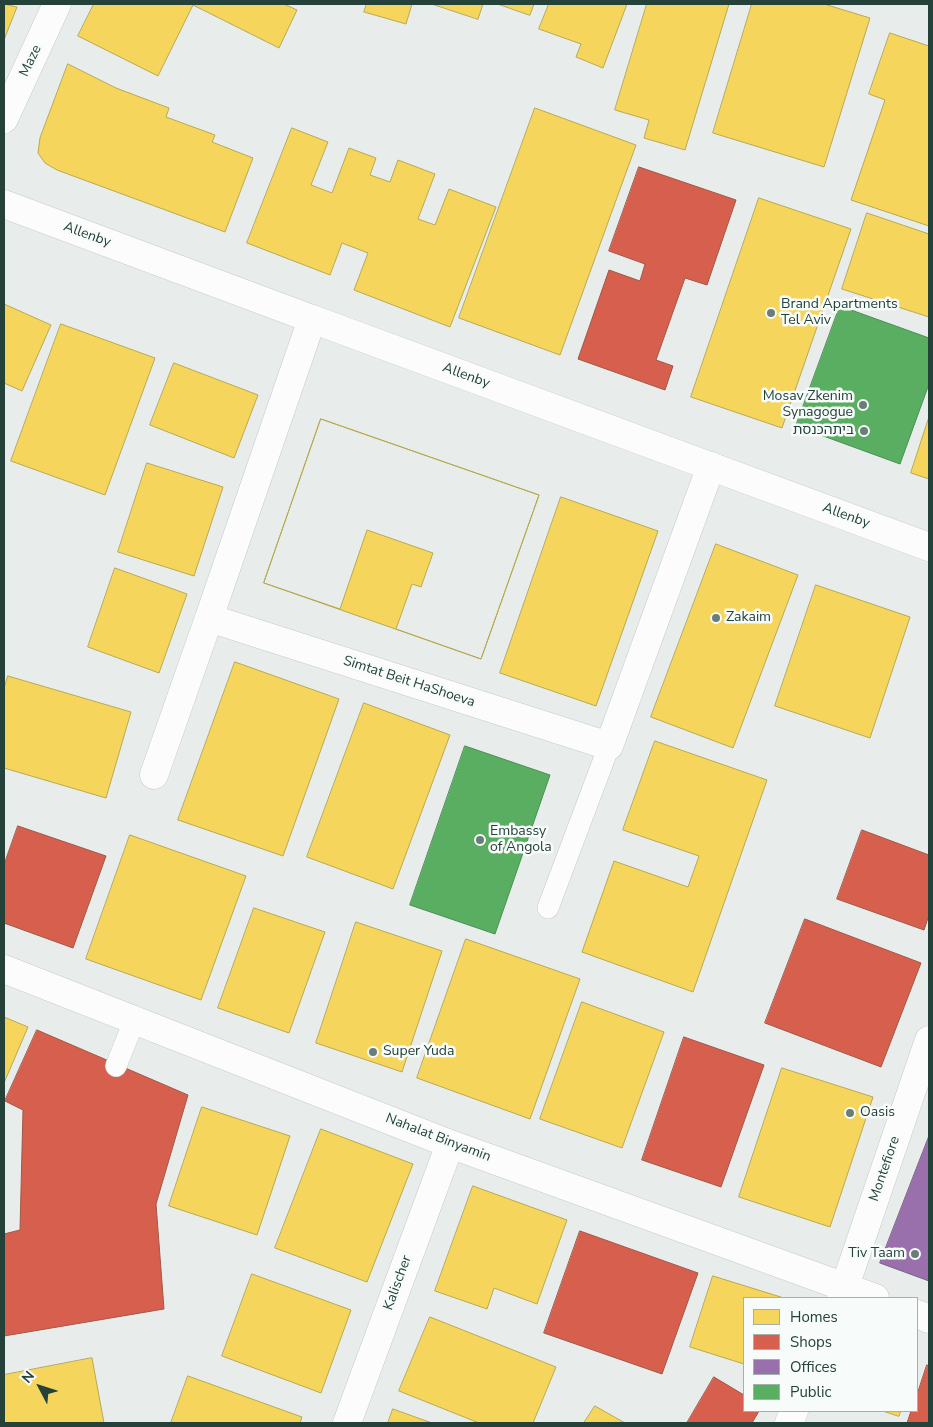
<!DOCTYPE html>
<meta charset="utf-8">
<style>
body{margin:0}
#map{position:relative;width:933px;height:1427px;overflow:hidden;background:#e8edeb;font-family:"Nunito Sans",sans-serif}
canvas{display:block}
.frame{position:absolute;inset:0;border:5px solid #24423a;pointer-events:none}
.legend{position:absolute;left:743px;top:1297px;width:175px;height:115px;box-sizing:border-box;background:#f7fbf9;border:1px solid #a3b1ad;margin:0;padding:6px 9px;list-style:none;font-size:15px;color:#24423a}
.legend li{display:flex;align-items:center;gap:10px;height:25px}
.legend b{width:25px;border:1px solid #a3b1ad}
.north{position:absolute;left:15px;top:1362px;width:50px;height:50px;-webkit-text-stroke:4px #f7fbf9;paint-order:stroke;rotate:310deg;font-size:14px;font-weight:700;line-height:20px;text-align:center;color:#24423a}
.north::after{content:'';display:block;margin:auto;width:18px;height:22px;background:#24423a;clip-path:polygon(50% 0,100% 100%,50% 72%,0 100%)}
</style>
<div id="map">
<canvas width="933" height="1427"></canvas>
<div class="frame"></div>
<ul class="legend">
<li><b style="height:14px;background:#f6d55c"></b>Homes</li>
<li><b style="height:14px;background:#d6604d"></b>Shops</li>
<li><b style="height:14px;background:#9970ab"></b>Offices</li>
<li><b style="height:14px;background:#5aae61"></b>Public</li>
</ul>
<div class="north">N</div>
</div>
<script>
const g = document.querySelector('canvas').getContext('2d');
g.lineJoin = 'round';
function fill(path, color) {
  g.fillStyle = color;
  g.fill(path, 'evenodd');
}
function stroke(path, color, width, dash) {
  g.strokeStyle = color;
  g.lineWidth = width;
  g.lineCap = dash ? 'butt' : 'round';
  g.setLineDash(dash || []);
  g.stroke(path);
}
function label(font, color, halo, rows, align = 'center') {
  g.font = font + ' "Nunito Sans","Noto Sans Hebrew",sans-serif';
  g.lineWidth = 5;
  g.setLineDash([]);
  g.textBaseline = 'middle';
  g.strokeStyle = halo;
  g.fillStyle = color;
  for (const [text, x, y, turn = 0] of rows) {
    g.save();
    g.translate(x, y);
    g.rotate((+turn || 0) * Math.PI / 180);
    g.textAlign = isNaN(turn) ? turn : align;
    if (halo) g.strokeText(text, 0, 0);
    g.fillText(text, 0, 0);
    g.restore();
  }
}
const homes = new Path2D(`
 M 4,4 L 17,7 L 4,40 Z
 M 94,4 L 284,4 L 297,10 L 279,48 L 193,5 L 158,76 L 78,36 Z
 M 367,4 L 412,4 L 406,24 L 364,12 Z
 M 432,4 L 483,4 L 478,19 Z
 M 498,4 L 534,4 L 530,15 Z
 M 549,4 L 627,4 L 603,68 L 576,57 L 581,44 L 539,29 Z
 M 647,4 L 729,4 L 685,150 L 644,138 L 649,120 L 615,110 Z
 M 752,4 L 824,4 L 870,18 L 824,167 L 713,133 Z
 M 890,33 L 929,46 L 929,226 L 851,200 L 885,100 L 869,94 Z
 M 68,64 L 116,88 L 169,108 L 166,117 L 215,135 L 212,142 L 253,158 L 225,232 L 57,170 L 45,163 L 38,153 L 40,138 Z
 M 535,108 L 636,145 L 560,355 L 459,318 Z
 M 292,128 L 328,142 L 311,185 L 332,193 L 349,148 L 376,158 L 370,175 L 390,182 L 398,160 L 435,174 L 418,219 L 435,225 L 449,189 L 496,207 L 450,327 L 354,290 L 368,253 L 342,243 L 330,275 L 247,243 Z
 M 759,198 L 851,229 L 782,428 L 691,397 Z
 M 867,213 L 929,234 L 929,317 L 842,289 Z
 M 4,304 L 51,325 L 22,391 L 4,383 Z
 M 61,324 L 155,358 L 105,495 L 11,461 Z
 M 174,363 L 258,395 L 234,458 L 150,425 Z
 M 929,417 L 929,479 L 911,473 Z
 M 321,419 L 539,495 L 481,659 L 396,629 L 412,584 L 421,587 L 433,553 L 367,530 L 340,609 L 264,583 Z
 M 321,419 L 539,495 L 481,659 L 264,583 Z
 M 147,463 L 223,487 L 194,576 L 118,552 Z
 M 561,497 L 658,531 L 596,706 L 500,673 Z
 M 716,544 L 798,575 L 733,748 L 651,717 Z
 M 115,568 L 187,594 L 159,673 L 88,647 Z
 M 816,585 L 910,617 L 870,738 L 775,706 Z
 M 235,662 L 339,699 L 283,856 L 178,820 Z
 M 8,676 L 131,712 L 106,798 L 4,768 L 4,689 Z
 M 364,703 L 450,735 L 393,889 L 307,857 Z
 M 655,741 L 767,780 L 693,992 L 582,952 L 614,861 L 688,887 L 699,856 L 623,830 Z
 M 130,835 L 246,876 L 201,1000 L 86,959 Z
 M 254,908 L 325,932 L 289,1033 L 218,1008 Z
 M 356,922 L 442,951 L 402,1072 L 316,1043 Z
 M 466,939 L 580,979 L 530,1119 L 417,1078 Z
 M 582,1002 L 664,1032 L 622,1148 L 540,1119 Z
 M 4,1017 L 28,1027 L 4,1083 Z
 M 782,1068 L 873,1097 L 830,1227 L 739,1197 Z
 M 202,1107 L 290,1136 L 257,1235 L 169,1206 Z
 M 321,1129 L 413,1164 L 367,1282 L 275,1248 Z
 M 473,1186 L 567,1220 L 537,1304 L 494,1288 L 487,1309 L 435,1291 Z
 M 252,1274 L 351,1310 L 321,1393 L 222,1356 Z
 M 713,1276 L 784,1298 L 744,1298 L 744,1364 L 690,1347 Z
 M 430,1317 L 556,1367 L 533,1423 L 479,1423 L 399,1391 Z
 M 92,1358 L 104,1423 L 4,1423 L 4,1375 Z
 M 188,1376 L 302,1417 L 300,1423 L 171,1423 Z
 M 595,1406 L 625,1423 L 584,1423 Z
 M 393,1409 L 432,1423 L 388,1423 Z
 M 883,1411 L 901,1411 L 899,1416 Z`);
fill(homes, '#f6d55c');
stroke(homes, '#b7a952', 1);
const shops = new Path2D(`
 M 639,167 L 736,200 L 707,285 L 685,278 L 656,360 L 673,366 L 665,390 L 578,359 L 609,270 L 640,281 L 645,264 L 609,251 Z
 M 18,826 L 106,856 L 73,948 L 4,923 L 4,865 Z
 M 862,830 L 929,855 L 929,915 L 924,930 L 837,899 Z
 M 805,919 L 921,963 L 881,1067 L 765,1023 Z
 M 37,1030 L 188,1095 L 156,1204 L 164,1309 L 4,1336 L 4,1234 L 20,1230 L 23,1110 L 5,1101 Z
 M 684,1037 L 764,1065 L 721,1187 L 642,1160 Z
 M 580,1231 L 698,1273 L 662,1374 L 544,1333 Z
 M 927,1365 L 929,1366 L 929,1423 L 907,1423 L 911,1411 L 917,1411 L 917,1395 Z
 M 714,1377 L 744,1395 L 744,1411 L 759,1411 L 752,1423 L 687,1423 Z`);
fill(shops, '#d6604d');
stroke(shops, '#a15747', 1);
const offices = new Path2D(`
 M 929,1136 L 929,1281 L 880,1263 Z`);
fill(offices, '#9970ab');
stroke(offices, '#766289', 1);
const public = new Path2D(`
 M 840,306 L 929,338 L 929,384 L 900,464 L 796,426 Z
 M 465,746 L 550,775 L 495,934 L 410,905 Z`);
fill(public, '#5aae61');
stroke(public, '#4a8e55', 1);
const service = new Path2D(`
 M 548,908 L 609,746
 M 116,1066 L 135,1019`);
const pedestrian = new Path2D(`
 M 312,319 L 929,547`);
const minor = new Path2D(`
 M 4,119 L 57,4
 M 4,204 L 312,319 L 209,618 L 609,746 L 711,466
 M 154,775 L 209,618
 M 4,969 L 450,1144 L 875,1298
 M 841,1298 L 929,1040
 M 917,1314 L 929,1319
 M 347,1423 L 450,1144
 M 789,1423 L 794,1411`);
stroke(service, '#c5cac8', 22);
stroke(pedestrian, '#c5cac8', 29);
stroke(minor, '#c5cac8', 29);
stroke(service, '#fcfcfc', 21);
stroke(pedestrian, '#fcfcfc', 28);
stroke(minor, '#fcfcfc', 28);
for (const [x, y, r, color] of [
 [771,313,5,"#697e78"],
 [863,405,5,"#697e78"],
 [864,431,5,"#697e78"],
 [716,618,5,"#697e78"],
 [480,840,5,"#697e78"],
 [373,1052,5,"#697e78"],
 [850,1113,5,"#697e78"],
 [915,1254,5,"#697e78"]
]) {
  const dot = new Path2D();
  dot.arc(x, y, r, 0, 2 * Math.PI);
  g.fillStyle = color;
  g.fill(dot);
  stroke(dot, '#f7fbf9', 2);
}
label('14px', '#24423a', '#f7fbf9', [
 ["Maze",31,61,-65],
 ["Allenby",87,235,20],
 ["Allenby",466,376,20],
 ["Allenby",846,516,20],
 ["Simtat Beit HaShoeva",409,682,18],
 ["Nahalat Binyamin",438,1138,21],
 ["Montefiore",885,1169,-71],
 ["Kalischer",398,1283,-70]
]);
label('14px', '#24423a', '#f7fbf9', [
 ["Brand Apartments",781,305],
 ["Tel Aviv",781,321],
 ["Mosav Zkenim",853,397,"right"],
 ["Synagogue",853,413,"right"],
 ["ביתהכנסת",854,431,"right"],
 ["Zakaim",726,618],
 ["Embassy",490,832],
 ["of Angola",490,848],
 ["Super Yuda",383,1052],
 ["Oasis",860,1113],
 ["Tiv Taam",905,1254,"right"]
], 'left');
</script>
